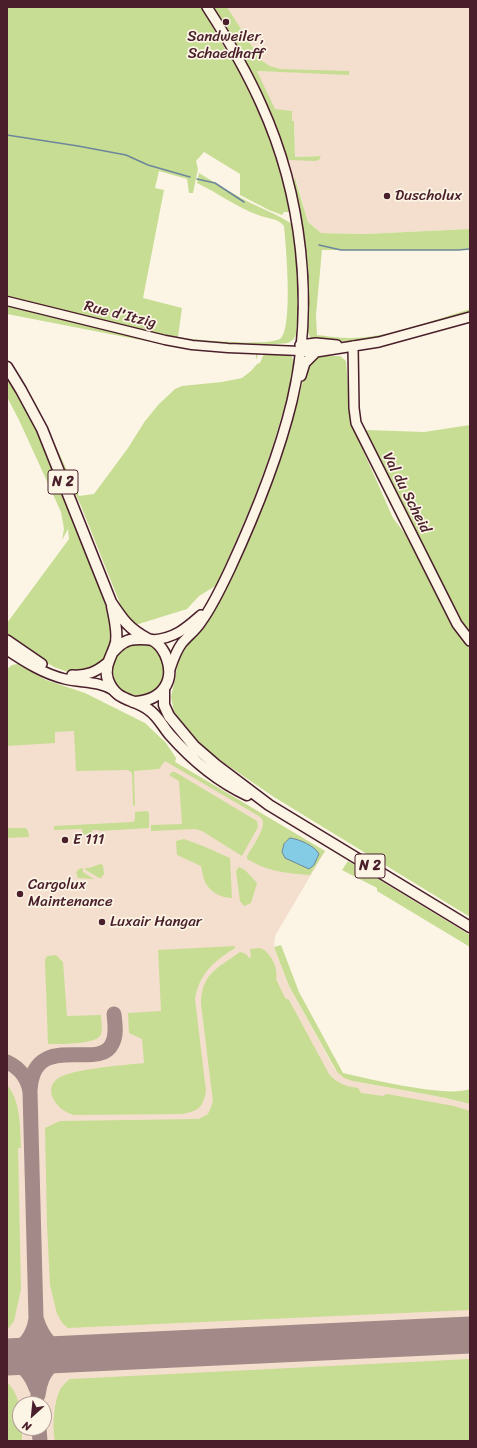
<!DOCTYPE html>
<style>
body{margin:0}
#map{position:relative;width:477px;height:1448px;overflow:hidden;background:#fcf5e5;font-family:Sriracha,sans-serif}
canvas{display:block}
.frame{position:absolute;inset:0;border:8px solid #4a1f2b;pointer-events:none}
.north{position:absolute;left:12px;top:1396px;width:40px;height:40px;box-sizing:border-box;background:#fcf5e5;border:1px solid #b59f9b;border-radius:50%;rotate:207deg;font-size:11px;font-weight:700;line-height:16px;text-align:center;color:#4a1f2b}
.north::after{content:'';display:block;margin:auto;width:14px;height:18px;background:#4a1f2b;clip-path:polygon(50% 0,100% 100%,50% 72%,0 100%)}
</style>
<div id="map">
<canvas width="477" height="1448"></canvas>
<div class="frame"></div>
<div class="north">N</div>
</div>
<script>
const g = document.querySelector('canvas').getContext('2d');
g.lineJoin = 'round';
function fill(path, color) {
  g.fillStyle = color;
  g.fill(path, 'evenodd');
}
function stroke(path, color, width, dash) {
  g.strokeStyle = color;
  g.lineWidth = width;
  g.lineCap = dash ? 'butt' : 'round';
  g.setLineDash(dash || []);
  g.stroke(path);
}
function label(font, color, halo, rows, align = 'center') {
  g.font = font + ' Sriracha,sans-serif';
  g.lineWidth = 3.5;
  g.setLineDash([]);
  g.textBaseline = 'middle';
  g.strokeStyle = halo;
  g.fillStyle = color;
  for (const [text, x, y, turn = 0] of rows) {
    g.save();
    g.translate(x, y);
    g.rotate((+turn || 0) * Math.PI / 180);
    g.textAlign = isNaN(turn) ? turn : align;
    if (halo) g.strokeText(text, 0, 0);
    g.fillText(text, 0, 0);
    g.restore();
  }
}
fill(new Path2D(`
 M 227,7 L 470,7 L 470,229 L 364,234 L 321,233 L 308,222 L 296,179 L 290,191 L 281,156 L 289,160 L 321,156 L 295,157 L 294,121 L 292,121 L 292,111 L 275,110 L 257,71 L 349,74 L 281,69 L 270,66 L 261,60 Z
 M 7,674 L 176,758 L 175,762 L 325,851 L 275,936 L 274,947 L 289,986 L 334,1068 L 337,1072 L 353,1081 L 446,1098 L 470,1104 L 470,1441 L 7,1441 ZM 20,1404 L 44,1404 L 44,1428 L 20,1428 Z`), '#f4dfce');
fill(new Path2D(`
 M 7,7 L 203,7 L 211,24 L 227,52 L 230,51 L 258,104 L 282,171 L 291,210 L 289,212 L 284,212 L 282,215 L 269,210 L 240,195 L 240,174 L 204,152 L 196,161 L 198,169 L 193,193 L 189,193 L 187,179 L 159,171 L 155,188 L 164,190 L 143,298 L 182,308 L 178,337 C 193,340 272,347 281,338 C 293,326 286,245 284,226 C 278,218 268,219 258,215 C 236,207 218,193 197,183 L 199,173 C 214,182 228,191 243,199 C 259,208 278,214 293,225 L 299,298 L 296,334 L 293,340 L 288,343 L 233,348 L 256,349 L 258,354 L 256,360 L 256,352 L 229,353 L 192,350 L 7,314 Z
 M 211,7 L 227,7 L 261,60 L 270,66 L 281,69 L 349,71 L 349,75 L 257,71 L 275,109 L 292,111 L 292,121 L 294,121 L 295,157 L 321,156 L 319,160 L 315,161 L 289,160 L 285,158 L 230,37 L 226,25 L 230,23 L 227,19 L 224,21 L 224,23 Z
 M 295,178 L 308,222 L 321,233 L 364,234 L 470,229 L 470,249 L 458,250 L 322,250 L 316,315 L 317,335 C 328,336 339,338 350,338 C 388,338 434,320 470,309 L 470,314 L 381,339 L 355,342 L 314,340 L 310,337 L 307,330 L 308,275 L 302,225 L 293,185 Z
 M 266,349 L 287,353 L 291,356 L 293,359 L 293,364 L 290,388 L 271,452 L 253,501 L 217,585 L 199,596 L 187,609 L 132,626 L 127,621 L 81,506 L 34,404 L 7,363 L 7,358 L 36,404 L 79,496 L 94,494 L 128,448 L 145,421 L 159,404 L 175,389 L 182,386 L 222,382 L 242,378 L 251,371 L 257,364 L 260,363 Z
 M 326,354 L 326,356 L 340,356 L 346,361 L 350,416 L 358,439 L 393,518 L 406,535 L 462,639 L 470,647 L 470,917 L 274,797 L 214,756 L 192,735 L 174,712 L 171,697 L 176,675 L 177,659 L 180,652 L 215,611 L 246,547 L 282,455 L 290,431 L 306,368 L 313,357 Z
 M 7,375 L 31,413 L 74,519 L 107,610 L 112,629 L 111,643 L 104,657 L 98,667 L 87,672 L 68,672 L 54,667 L 7,638 L 7,623 L 69,539 L 68,529 L 62,540 L 64,529 L 61,512 L 19,420 L 7,397 Z
 M 470,425 L 470,638 L 458,620 L 366,430 L 424,432 Z
 M 137,644 C 142,644 148,644 153,646 C 167,654 164,674 161,687 L 145,698 C 140,698 132,698 127,695 C 103,680 108,647 137,644 Z
 M 18,664 L 46,680 L 85,693 L 145,723 L 166,743 L 176,758 L 175,762 L 325,851 L 310,875 C 286,873 269,872 247,859 L 247,856 C 252,848 264,830 263,822 C 263,819 260,817 257,815 L 165,761 L 159,769 L 134,771 L 135,806 L 133,805 L 132,773 L 128,770 L 76,771 L 74,731 L 55,732 L 55,743 L 7,746 L 7,669 L 12,665 Z
 M 172,772 L 175,772 L 257,821 L 258,827 L 242,856 L 202,831 L 195,829 L 151,831 L 151,825 L 182,824 L 179,781 L 169,775 Z
 M 147,811 L 149,813 L 149,828 L 99,831 L 99,830 L 92,830 L 92,834 L 83,835 L 82,829 L 54,830 L 54,826 L 133,822 L 135,820 L 135,812 Z
 M 7,828 L 26,828 L 28,831 L 29,837 L 7,838 Z
 M 184,839 L 203,846 L 230,858 L 232,898 C 221,898 210,892 205,882 C 203,877 202,871 201,866 L 177,855 L 176,841 Z
 M 348,861 L 470,935 L 470,947 L 377,891 L 377,888 L 342,870 Z
 M 100,864 L 103,865 L 104,874 L 101,878 L 99,878 L 86,870 L 85,868 L 89,868 Z
 M 239,867 L 245,870 L 257,883 L 251,903 L 244,906 L 240,901 L 236,871 Z
 M 83,868 L 83,872 L 94,879 L 78,878 L 76,872 L 79,869 Z
 M 281,945 L 299,992 L 343,1073 C 370,1079 447,1098 470,1089 L 470,1104 L 446,1098 L 353,1081 L 344,1078 L 337,1072 L 289,986 L 274,947 Z
 M 235,946 L 235,948 C 214,961 199,974 195,999 L 206,1091 C 203,1108 198,1111 182,1114 L 74,1115 C 64,1112 56,1106 52,1096 C 50,1090 51,1084 57,1079 C 69,1069 126,1065 144,1063 L 142,1039 L 129,1033 L 128,1013 L 161,1011 L 158,950 Z
 M 260,948 C 270,951 279,969 276,979 L 285,998 L 289,1000 L 329,1074 C 338,1084 345,1086 358,1088 L 361,1093 L 383,1096 L 387,1094 L 454,1106 L 470,1111 L 470,1310 L 68,1328 L 63,1324 L 57,1314 L 50,1285 L 47,1225 L 45,1128 L 60,1121 L 199,1119 L 208,1114 L 213,1102 L 201,1004 C 201,974 218,968 240,952 L 246,954 L 249,958 L 251,957 L 250,949 Z
 M 56,955 L 63,962 L 67,1016 L 101,1015 C 101,1020 103,1028 101,1034 C 98,1045 58,1044 48,1044 L 45,960 L 47,956 Z
 M 7,1085 C 21,1101 20,1128 21,1148 L 18,1148 L 21,1289 L 14,1321 L 7,1330 Z
 M 470,1359 L 470,1441 L 55,1441 C 52,1427 54,1400 61,1388 C 64,1384 67,1381 70,1379 Z
 M 7,1382 C 20,1395 20,1410 20,1428 L 22,1428 L 22,1441 L 7,1441 Z`), '#c7dd93');
const water = new Path2D(`
 M 290,838 C 299,839 315,846 319,854 L 314,865 L 309,869 L 285,858 L 282,852 L 284,844 Z`);
fill(water, '#84cbe5');
stroke(water, '#6d869b', 1);
stroke(new Path2D(`
 M 7,135 L 78,146 L 126,155 L 148,165 L 190,177
 M 197,179 L 215,183 L 244,202
 M 319,245 L 341,250 L 458,250 L 470,249`), '#6d869b', 1.5);
stroke(new Path2D(`
 M 7,1062 C 20,1068 28,1079 30,1092 L 36,1318 C 34,1336 24,1348 7,1355
 M 30,1091 C 33,1029 99,1072 112,1044 C 117,1035 115,1024 114,1014
 M 36,1318 C 43,1341 53,1350 77,1354 C 53,1359 41,1370 38,1395 Z
 M 7,1359 C 22,1363 31,1374 36,1388
 M 39,1428 L 40,1441`), '#a38a88', 15);
stroke(new Path2D(`
 M 7,1357 L 470,1335`), '#a38a88', 37);
const tertiary = new Path2D(`
 M 7,301 L 165,340 L 192,345 L 228,348 L 300,351`);
const secondary = new Path2D(`
 M 300,345 L 316,343 L 337,345
 M 353,346 L 354,408 L 356,423 L 457,624 L 470,641
 M 300,351 L 316,352 L 379,342 L 470,317
 M 301,376 L 305,363 L 316,352
 M 7,640 L 42,664
 M 153,640 C 175,638 185,629 201,615
 M 7,650 C 25,662 44,674 65,679 C 82,683 99,681 113,690
 M 170,669 C 173,660 176,651 182,643 C 188,636 196,630 201,622 C 212,607 222,586 230,569 C 255,515 278,459 292,401 C 315,304 302,194 261,104 C 246,70 227,38 207,7
 M 72,675 C 87,676 96,672 107,663`);
const primary = new Path2D(`
 M 7,367 L 21,390 L 42,429 L 111,602 C 123,620 129,629 148,639
 M 112,606 C 114,617 118,631 116,642 C 113,655 103,666 108,680 C 116,702 134,698 149,710 C 158,716 163,727 170,735 C 192,760 217,781 247,795
 M 113,652 C 116,649 120,644 125,642 C 129,639 135,639 140,639 C 144,639 149,639 152,640 C 158,643 162,648 165,654 C 177,681 162,701 133,702
 M 164,688 L 164,705 L 169,716 L 194,746 L 216,765 L 269,805 L 470,927`);
stroke(tertiary, '#4a1f2b', 11);
stroke(secondary, '#4a1f2b', 12);
stroke(primary, '#4a1f2b', 13);
stroke(tertiary, '#fcf5e5', 8);
stroke(secondary, '#fcf5e5', 9);
stroke(primary, '#fcf5e5', 10);
for (const [x, y, r, color] of [
 [226,22,4,"#4a1f2b"],
 [387,196,4,"#4a1f2b"],
 [65,840,4,"#4a1f2b"],
 [20,894,4,"#4a1f2b"],
 [102,922,4,"#4a1f2b"]
]) {
  const dot = new Path2D();
  dot.arc(x, y, r, 0, 2 * Math.PI);
  g.fillStyle = color;
  g.fill(dot);
  stroke(dot, '#fcf5e5', 1.5);
}
for (const [x, y, w] of [
 [63,482,30],
 [370,866,30]
]) {
  const box = new Path2D();
  box.roundRect(x - w / 2, y - 12, w, 24, 3);
  g.fillStyle = '#fcf5e5';
  g.fill(box);
  stroke(box, '#4a1f2b', 1);
}
label('bold 14px', '#4a1f2b', null, [
 ["N 2",63,482],
 ["N 2",370,866]
]);
label('15px', '#4a1f2b', '#fcf5e5', [
 ["Sandweiler,",226,37,"center"],
 ["Schaedhaff",226,54,"center"],
 ["Duscholux",395,196],
 ["E 111",73,840],
 ["Cargolux",28,885],
 ["Maintenance",28,902],
 ["Luxair Hangar",110,922]
], 'left');
label('15px', '#4a1f2b', '#fcf5e5', [
 ["Rue d'Itzig",120,315,14],
 ["Val du Scheid",406,493,63]
]);
</script>
